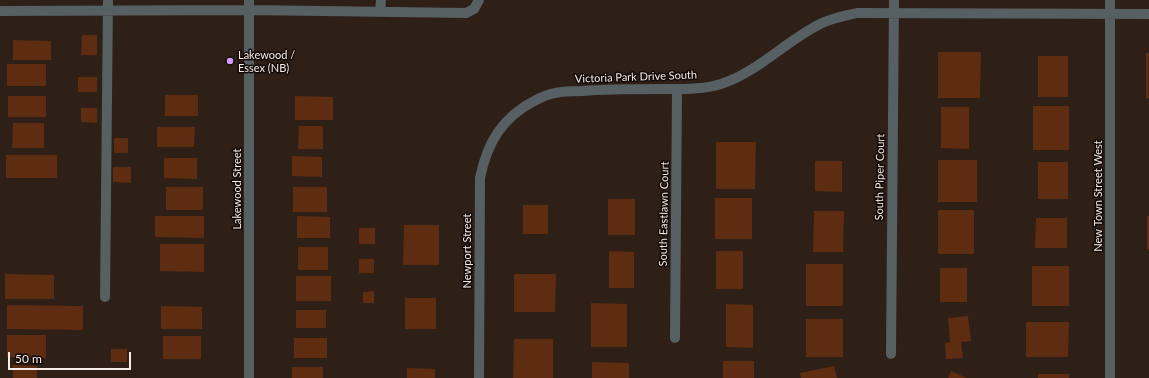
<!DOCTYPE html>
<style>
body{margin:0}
#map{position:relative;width:1149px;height:378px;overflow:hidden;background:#2e1f17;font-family:Lato,sans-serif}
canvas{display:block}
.scale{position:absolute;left:8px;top:352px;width:123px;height:18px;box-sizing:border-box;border:2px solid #f7ece7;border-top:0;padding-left:5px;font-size:12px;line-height:14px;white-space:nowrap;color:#f7ece7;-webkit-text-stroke:3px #110a07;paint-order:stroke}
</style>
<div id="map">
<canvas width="1149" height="378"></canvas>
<div class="scale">50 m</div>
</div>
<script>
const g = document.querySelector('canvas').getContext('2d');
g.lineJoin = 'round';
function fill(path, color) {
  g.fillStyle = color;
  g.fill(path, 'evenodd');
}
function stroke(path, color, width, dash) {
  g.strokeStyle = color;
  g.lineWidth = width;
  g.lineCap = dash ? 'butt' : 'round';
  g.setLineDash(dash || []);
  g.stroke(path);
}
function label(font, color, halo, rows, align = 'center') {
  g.font = font + ' Lato,sans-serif';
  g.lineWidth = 3;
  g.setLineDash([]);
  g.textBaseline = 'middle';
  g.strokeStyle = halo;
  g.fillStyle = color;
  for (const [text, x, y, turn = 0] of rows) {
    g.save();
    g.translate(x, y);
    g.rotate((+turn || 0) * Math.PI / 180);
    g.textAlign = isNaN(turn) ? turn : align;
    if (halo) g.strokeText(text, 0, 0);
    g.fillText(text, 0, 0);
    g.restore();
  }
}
fill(new Path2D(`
 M 82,35 L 97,35 L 97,55 L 81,55 Z
 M 13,40 L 51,41 L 51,60 L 13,60 Z
 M 938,52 L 981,52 L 980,98 L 938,98 Z
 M 1146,53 L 1149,53 L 1149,98 L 1146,98 Z
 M 1038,56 L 1068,56 L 1068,97 L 1038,97 Z
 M 7,64 L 46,64 L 46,86 L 7,86 Z
 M 78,77 L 97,77 L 97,92 L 78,92 Z
 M 165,95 L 198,95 L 198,116 L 165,116 Z
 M 8,96 L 46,96 L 46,117 L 8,117 Z
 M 295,96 L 333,97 L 333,120 L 295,120 Z
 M 1033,106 L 1069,106 L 1069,150 L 1033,150 Z
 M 941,107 L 969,107 L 969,149 L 941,148 Z
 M 81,108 L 97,108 L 97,123 L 81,122 Z
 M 13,123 L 44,123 L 44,148 L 12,148 Z
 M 299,126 L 323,126 L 323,149 L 298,149 Z
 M 157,127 L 195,127 L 194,147 L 157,147 Z
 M 114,138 L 128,138 L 128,153 L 114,153 Z
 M 716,142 L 756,142 L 755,189 L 716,189 Z
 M 6,155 L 57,155 L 57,178 L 6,178 Z
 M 292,156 L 322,157 L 322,177 L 292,176 Z
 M 164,158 L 197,158 L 197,179 L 164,178 Z
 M 938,160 L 977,160 L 977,202 L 938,202 Z
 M 815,161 L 842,161 L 842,192 L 815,191 Z
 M 1038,162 L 1068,162 L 1068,199 L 1038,199 Z
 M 113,167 L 131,167 L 131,183 L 113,182 Z
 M 166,187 L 203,187 L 203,210 L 166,210 Z
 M 293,187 L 327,187 L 327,212 L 293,212 Z
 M 715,198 L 752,198 L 752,239 L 715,239 Z
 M 608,199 L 635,199 L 635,235 L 608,235 Z
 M 523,205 L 548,205 L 548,234 L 523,234 Z
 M 938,210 L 974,210 L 974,254 L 938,254 Z
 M 814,211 L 844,211 L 843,252 L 813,252 Z
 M 155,216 L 204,216 L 204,238 L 155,237 Z
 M 297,216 L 330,217 L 330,238 L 297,238 Z
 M 1147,216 L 1149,216 L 1149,249 L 1147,249 Z
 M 1036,218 L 1067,218 L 1067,248 L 1035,248 Z
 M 404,225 L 439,225 L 439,265 L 403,265 Z
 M 359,228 L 375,228 L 375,244 L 359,244 Z
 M 160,244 L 204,244 L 204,272 L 160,271 Z
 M 298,247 L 328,247 L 328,270 L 298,270 Z
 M 609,251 L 634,252 L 634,288 L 609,288 Z
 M 716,251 L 743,251 L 743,289 L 716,289 Z
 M 359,259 L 374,259 L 374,273 L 359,273 Z
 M 806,264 L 843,264 L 843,306 L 806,306 Z
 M 1032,266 L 1069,266 L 1069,306 L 1032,306 Z
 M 940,268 L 967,268 L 967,302 L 940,302 Z
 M 5,274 L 54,275 L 54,299 L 5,299 Z
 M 514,274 L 556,274 L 555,312 L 514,312 Z
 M 296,276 L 331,276 L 331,301 L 296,301 Z
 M 374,291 L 374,303 L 363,303 L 363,292 Z
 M 405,298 L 436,298 L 436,329 L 405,329 Z
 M 591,303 L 627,304 L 627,347 L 591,347 Z
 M 726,304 L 753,305 L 753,348 L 726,347 Z
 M 7,305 L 83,306 L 83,330 L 7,329 Z
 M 161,306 L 202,307 L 202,329 L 161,329 Z
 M 296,310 L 326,310 L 326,328 L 296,328 Z
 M 968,316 L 971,341 L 961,342 L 963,358 L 946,359 L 945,343 L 950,342 L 948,318 Z
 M 806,319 L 843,319 L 843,357 L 806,357 Z
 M 1026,322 L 1069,322 L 1068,357 L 1026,357 Z
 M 7,335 L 46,335 L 46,358 L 7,357 Z
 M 163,336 L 201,336 L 201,359 L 163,359 Z
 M 294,338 L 327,338 L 327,358 L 294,358 Z
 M 514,339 L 553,339 L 553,378 L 513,378 Z
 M 111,349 L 127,349 L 127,362 L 111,362 Z
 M 723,361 L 754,361 L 754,378 L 723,378 Z
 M 592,362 L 629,363 L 629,378 L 592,378 Z
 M 13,365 L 37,366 L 37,378 L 13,378 Z
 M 834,366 L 837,378 L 801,378 L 800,373 Z
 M 292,367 L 323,367 L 323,378 L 292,378 Z
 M 407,368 L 435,369 L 435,378 L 407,378 Z
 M 951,371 L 967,378 L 948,378 Z
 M 1038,374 L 1069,374 L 1069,378 L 1038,378 Z`), '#5e2c10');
stroke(new Path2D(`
 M 0,11 L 249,10 L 466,13 L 474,9 L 479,0
 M 380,12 L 381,0
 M 105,297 L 108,0
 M 675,338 L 677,89
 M 891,354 L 894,0
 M 249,378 L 249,0
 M 479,378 L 480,178 C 487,143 502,117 536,100 C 542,97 548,94 555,93 C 564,91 574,91 582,91 C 608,89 633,89 658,89 C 679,89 702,90 721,84 C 758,72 786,41 820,24 C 832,18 844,16 857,13 L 1149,14
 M 1110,378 L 1110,0`), '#565f62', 10);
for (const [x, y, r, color] of [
 [230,61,4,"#d39cfd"]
]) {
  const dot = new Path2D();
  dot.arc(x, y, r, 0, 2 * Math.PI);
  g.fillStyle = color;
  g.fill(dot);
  stroke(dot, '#110a07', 1.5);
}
label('11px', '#f7ece7', '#110a07', [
 ["Lakewood /",238,55],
 ["Essex (NB)",238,68]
], 'left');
label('11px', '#f7ece7', '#110a07', [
 ["Victoria Park Drive South",636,77,-2],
 ["South Piper Court",880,177,-89],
 ["Lakewood Street",237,189,-90],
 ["New Town Street West",1098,196,-90],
 ["South Eastlawn Court",664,214,-89],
 ["Newport Street",467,251,-90]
]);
</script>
